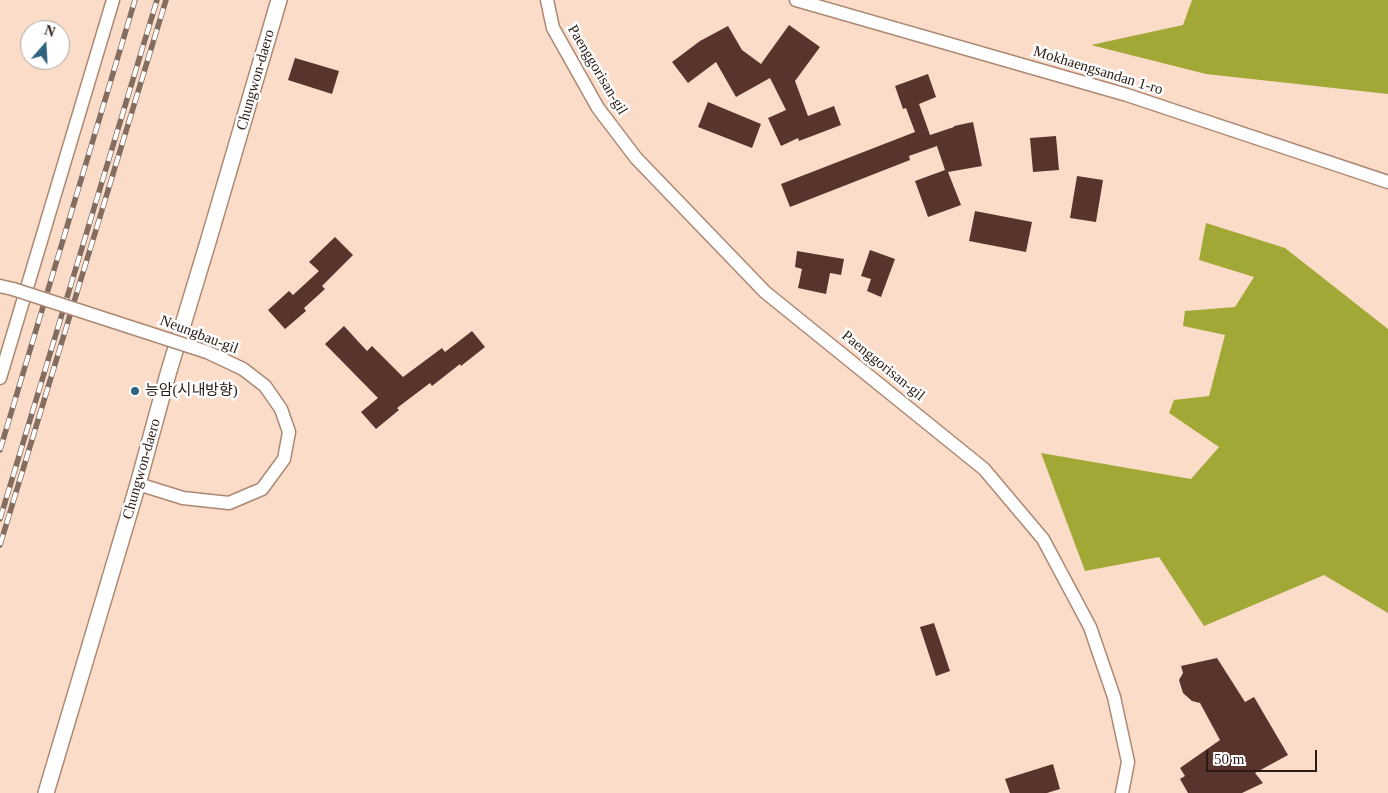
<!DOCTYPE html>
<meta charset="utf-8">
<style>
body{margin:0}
#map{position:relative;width:1388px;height:793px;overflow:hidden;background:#fbdcc9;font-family:"Times New Roman",serif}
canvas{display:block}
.north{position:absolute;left:20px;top:20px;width:50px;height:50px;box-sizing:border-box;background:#fff;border:1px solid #a9a4a1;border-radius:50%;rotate:19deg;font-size:14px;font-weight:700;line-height:20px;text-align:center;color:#291b13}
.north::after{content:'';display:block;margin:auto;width:18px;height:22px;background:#2e6480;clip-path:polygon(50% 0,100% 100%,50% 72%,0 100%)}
.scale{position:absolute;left:1206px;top:750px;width:111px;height:22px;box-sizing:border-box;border:2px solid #291b13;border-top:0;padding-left:6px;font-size:15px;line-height:18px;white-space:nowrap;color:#291b13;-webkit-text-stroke:4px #fff;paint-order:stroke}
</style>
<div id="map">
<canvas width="1388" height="793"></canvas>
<div class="north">N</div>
<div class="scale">50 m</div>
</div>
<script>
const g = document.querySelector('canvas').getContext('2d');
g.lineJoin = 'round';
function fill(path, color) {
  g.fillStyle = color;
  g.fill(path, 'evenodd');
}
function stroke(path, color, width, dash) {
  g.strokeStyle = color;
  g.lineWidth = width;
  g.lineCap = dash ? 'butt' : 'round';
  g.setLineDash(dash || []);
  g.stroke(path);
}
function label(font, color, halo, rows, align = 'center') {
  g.font = font + ' "Times New Roman","Noto Sans KR",serif';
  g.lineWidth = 5;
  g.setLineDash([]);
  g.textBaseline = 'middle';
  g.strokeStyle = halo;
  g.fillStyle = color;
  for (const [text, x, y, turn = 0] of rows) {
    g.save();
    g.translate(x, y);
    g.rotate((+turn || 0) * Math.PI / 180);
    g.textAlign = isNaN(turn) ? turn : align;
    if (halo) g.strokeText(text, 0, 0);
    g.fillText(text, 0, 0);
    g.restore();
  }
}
fill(new Path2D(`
 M 1192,0 L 1388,0 L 1388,94 L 1206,74 L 1091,45 L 1183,25 Z
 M 1206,223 L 1285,248 L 1388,329 L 1388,613 L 1324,575 L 1204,626 L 1159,557 L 1085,571 L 1041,453 L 1191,479 L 1219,447 L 1169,413 L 1174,400 L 1209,396 L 1225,335 L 1183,326 L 1185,311 L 1235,307 L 1254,277 L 1199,260 Z`), '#a1a835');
fill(new Path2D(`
 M 789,25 L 820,47 L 795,81 L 808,116 L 834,106 L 841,125 L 799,141 L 798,138 L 781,146 L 768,118 L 786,110 L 770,78 L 736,97 L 716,62 L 688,83 L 672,62 L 700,41 L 728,26 L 742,50 L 761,64 Z
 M 295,58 L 339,71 L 332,94 L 288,80 Z
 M 928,74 L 936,97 L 919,104 L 930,135 L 954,127 L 954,126 L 973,122 L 982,166 L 948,172 L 961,205 L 928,217 L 915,181 L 945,170 L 937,146 L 909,156 L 910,160 L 790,207 L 781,184 L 915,132 L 906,108 L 903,109 L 895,86 Z
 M 708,102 L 761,124 L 752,148 L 698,127 Z
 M 1056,136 L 1059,170 L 1033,172 L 1030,138 Z
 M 1077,176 L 1103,180 L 1096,222 L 1070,218 Z
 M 975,211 L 1032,222 L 1026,252 L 969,241 Z
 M 335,237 L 353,255 L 322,286 L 325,289 L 304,308 L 306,311 L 285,329 L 268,310 L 289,291 L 293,295 L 319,271 L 309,262 Z
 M 870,250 L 895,259 L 881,297 L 867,291 L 871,279 L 861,276 Z
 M 797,251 L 844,259 L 841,275 L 830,273 L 826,294 L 798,288 L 802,269 L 795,267 Z
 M 344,326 L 367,351 L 372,346 L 403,377 L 442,348 L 445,352 L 472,331 L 485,347 L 461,366 L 460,364 L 432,386 L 430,383 L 397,408 L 399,410 L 376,429 L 361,412 L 378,398 L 325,344 Z
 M 934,623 L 950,671 L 936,676 L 920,627 Z
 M 1217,658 L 1245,702 L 1254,697 L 1288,755 L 1255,773 L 1263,783 L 1242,793 L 1188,793 L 1180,779 L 1185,776 L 1180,768 L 1220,740 L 1200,703 L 1192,701 L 1183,693 L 1179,680 L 1183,673 L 1181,666 Z
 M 1053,764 L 1060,789 L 1047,793 L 1010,793 L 1005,779 Z`), '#58342d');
const minor = new Path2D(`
 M 547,0 L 553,28 L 598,108 L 636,158 L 765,292 L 984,469 L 1043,539 L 1090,627 L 1114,697 L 1128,762 L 1122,793
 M 796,0 L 1127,95 L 1388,182
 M 0,286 L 13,289
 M 0,378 L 113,0
 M 138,484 L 183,498 L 229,503 L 262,489 L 284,459 L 289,432 L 281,409 L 265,386 L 243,369 L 207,352`);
const tertiary = new Path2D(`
 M 46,793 L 138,484 L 168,374 L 208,242 L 279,0`);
stroke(minor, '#ac8873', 15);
stroke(tertiary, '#ac8873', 18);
stroke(minor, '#fff', 12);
stroke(tertiary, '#fff', 15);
const rail = new Path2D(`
 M 0,450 L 135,0
 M 0,519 L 157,0
 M 0,545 L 166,0`);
stroke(rail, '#826d60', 5.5);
stroke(rail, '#fff', 4, [11]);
const minorBridge = new Path2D(`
 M 13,289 L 207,352`);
stroke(minorBridge, '#ac8873', 15, []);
stroke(minorBridge, '#fff', 12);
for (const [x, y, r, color] of [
 [135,391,5,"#2e6480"]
]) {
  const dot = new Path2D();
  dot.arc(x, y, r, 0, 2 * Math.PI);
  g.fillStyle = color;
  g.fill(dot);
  stroke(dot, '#fff', 2);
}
label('15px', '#291b13', '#fff', [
 ["Paenggorisan-gil",597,70,59],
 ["Mokhaengsandan 1-ro",1098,71,17],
 ["Chungwon-daero",256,80,-74],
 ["Neungbau-gil",199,335,21],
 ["Paenggorisan-gil",883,366,39],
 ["Chungwon-daero",142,469,-74]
]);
label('15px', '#291b13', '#fff', [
 ["능암(시내방향)",145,391]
], 'left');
</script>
